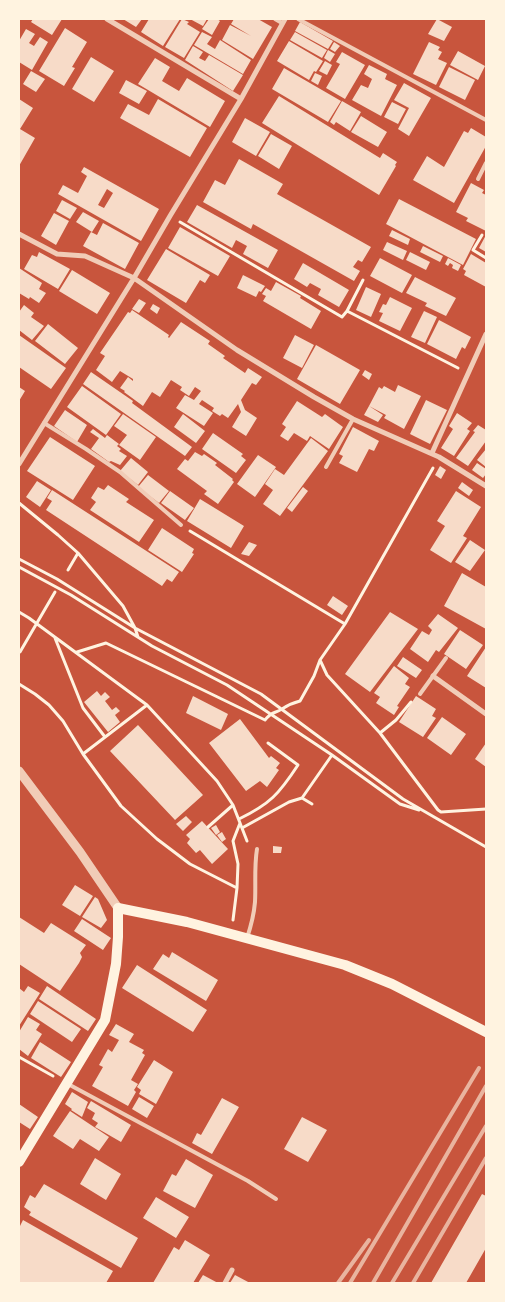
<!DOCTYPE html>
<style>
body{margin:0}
#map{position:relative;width:505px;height:1302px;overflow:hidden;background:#c8553d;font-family:Ubuntu,sans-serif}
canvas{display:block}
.frame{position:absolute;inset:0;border:20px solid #fff3e0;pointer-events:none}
</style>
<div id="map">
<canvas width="505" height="1302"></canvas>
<div class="frame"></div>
</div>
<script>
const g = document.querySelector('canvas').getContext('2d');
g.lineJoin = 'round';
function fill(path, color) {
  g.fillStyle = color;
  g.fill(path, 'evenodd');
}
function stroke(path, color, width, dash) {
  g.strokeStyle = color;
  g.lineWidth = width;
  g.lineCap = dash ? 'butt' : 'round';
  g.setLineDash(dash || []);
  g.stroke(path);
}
fill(new Path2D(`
 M 33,19 L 62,19 L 52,35 L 31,22 Z
 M 123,19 L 142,19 L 136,27 Z
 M 149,19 L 180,19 L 163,46 L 141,32 Z
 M 182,19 L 189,22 L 187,24 L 200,32 L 184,58 L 165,47 Z
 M 190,19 L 207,19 L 203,26 Z
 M 209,19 L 217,19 L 220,21 L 212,35 L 202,29 Z
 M 234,19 L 258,19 L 272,27 L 253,59 L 222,40 L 230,25 L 251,36 L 231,24 Z
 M 437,19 L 452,27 L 444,41 L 428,34 Z
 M 300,22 L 333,41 L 328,49 L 295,31 Z
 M 65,28 L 87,42 L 72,67 L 75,68 L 64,86 L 39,71 Z
 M 26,29 L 35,34 L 29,43 L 34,46 L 40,37 L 48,42 L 32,70 L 19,62 L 19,41 Z
 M 202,32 L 212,37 L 207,44 L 215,49 L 220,40 L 251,60 L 243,74 L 194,45 Z
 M 295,32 L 327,50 L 322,58 L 290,40 Z
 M 289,41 L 323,61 L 316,72 L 314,71 L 309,80 L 277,61 Z
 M 334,42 L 340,46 L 335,52 L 330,49 Z
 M 429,42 L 440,47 L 438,50 L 442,52 L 438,59 L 447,63 L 436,85 L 413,74 Z
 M 193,46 L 203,52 L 199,58 L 205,61 L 209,55 L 243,75 L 233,91 L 185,60 Z
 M 328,50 L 335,54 L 330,62 L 324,58 Z
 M 458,51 L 485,66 L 478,80 L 450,65 Z
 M 342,52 L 365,65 L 345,99 L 326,88 L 340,64 L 336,62 Z
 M 91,57 L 114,71 L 94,102 L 72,89 Z
 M 155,58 L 170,67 L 162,81 L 179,91 L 187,78 L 225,101 L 210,127 L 138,84 Z
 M 325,61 L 332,65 L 327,75 L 319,71 Z
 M 369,65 L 387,74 L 385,79 L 397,85 L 381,116 L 352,100 L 361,85 L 368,88 L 372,79 L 364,74 Z
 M 449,67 L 475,80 L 465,100 L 439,87 Z
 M 284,68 L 341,101 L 328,122 L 272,89 Z
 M 31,71 L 45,79 L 36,92 L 23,84 Z
 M 315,73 L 322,76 L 318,85 L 311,81 Z
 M 126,80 L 147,91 L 139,104 L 119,93 Z
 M 404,83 L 431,98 L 409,136 L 398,129 L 409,108 L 394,100 Z
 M 279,96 L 380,158 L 383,153 L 397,162 L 395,165 L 396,166 L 379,195 L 262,123 Z
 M 19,99 L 33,108 L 20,129 L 35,138 L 19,166 Z
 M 158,99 L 207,128 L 190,157 L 120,118 L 128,104 L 149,115 Z
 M 342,101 L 361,112 L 350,131 L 336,122 L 334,125 L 330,122 Z
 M 392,102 L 406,109 L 398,124 L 384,117 Z
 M 361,116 L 387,132 L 378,147 L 351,132 Z
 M 245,118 L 270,132 L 256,156 L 232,142 Z
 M 471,128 L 486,137 L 486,146 L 454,203 L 413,180 L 427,156 L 444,167 L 464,131 L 468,133 Z
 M 271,134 L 292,146 L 279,169 L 258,156 Z
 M 239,159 L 283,184 L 277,194 L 371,247 L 362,262 L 358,260 L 353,267 L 360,271 L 354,281 L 253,224 L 251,229 L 203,202 L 215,180 L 225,185 Z
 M 84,167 L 159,209 L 141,241 L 58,194 L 63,185 L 78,193 L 87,176 L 81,172 ZM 107,189 L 113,193 L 104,208 L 98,205 Z
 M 471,183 L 484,190 L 482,193 L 486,195 L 486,231 L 466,221 L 468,218 L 456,212 Z
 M 399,199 L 476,239 L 463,265 L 386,224 Z
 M 62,200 L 77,208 L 70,219 L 56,211 Z
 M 197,205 L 278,250 L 268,268 L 243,254 L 247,246 L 236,240 L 232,248 L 187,222 Z
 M 83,212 L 99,221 L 92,232 L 76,222 Z
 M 54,213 L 69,221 L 56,245 L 41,236 Z
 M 103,223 L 139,243 L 125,269 L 83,246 L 91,232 L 97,235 Z
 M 180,227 L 230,256 L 218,276 L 168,248 Z
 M 392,230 L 410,239 L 408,245 L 389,236 Z
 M 486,235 L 486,252 L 479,248 Z
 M 387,242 L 407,251 L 403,260 L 383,250 Z
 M 423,246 L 443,256 L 440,262 L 420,252 Z
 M 166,249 L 210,275 L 205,283 L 200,280 L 186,303 L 147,280 Z
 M 39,252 L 70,269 L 58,289 L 24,269 L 32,255 L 37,257 Z
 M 410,252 L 430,262 L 426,270 L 406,260 Z
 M 471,254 L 486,263 L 486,287 L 464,275 L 466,271 L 463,269 Z
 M 380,258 L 412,275 L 402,293 L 370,276 Z
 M 448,258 L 461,265 L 458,271 L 452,268 L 453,265 L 450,263 L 448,266 L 445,264 Z
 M 303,263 L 349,290 L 339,307 L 318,295 L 321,289 L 310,283 L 307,287 L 294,279 Z
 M 19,268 L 42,283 L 39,289 L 46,293 L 39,303 L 30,297 L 29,299 L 19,293 Z
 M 72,270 L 110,293 L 97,314 L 59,291 Z
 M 243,275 L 265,286 L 261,292 L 259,291 L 256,297 L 237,288 Z
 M 415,277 L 456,298 L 446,316 L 425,306 L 427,303 L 406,293 Z
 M 276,282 L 301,296 L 300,298 L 321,311 L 311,329 L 263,301 L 266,296 L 262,294 L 266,288 L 271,291 Z
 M 366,287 L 381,294 L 371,317 L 356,310 Z
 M 390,297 L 412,308 L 400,331 L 379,321 L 383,313 L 379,312 L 383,304 L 386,305 Z
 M 139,299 L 146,303 L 139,313 L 132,309 Z
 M 153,304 L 160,308 L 157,314 L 150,309 Z
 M 24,305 L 34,313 L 31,317 L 44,326 L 32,340 L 19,330 L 19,312 Z
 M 132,310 L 169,335 L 168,337 L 169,338 L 181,322 L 210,341 L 208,344 L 225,356 L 223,358 L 245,373 L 248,368 L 262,377 L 256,385 L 252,383 L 241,400 L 245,410 L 257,418 L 246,436 L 232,427 L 241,412 L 238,404 L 228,418 L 222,414 L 220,416 L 212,411 L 214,408 L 202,400 L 199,404 L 213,413 L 204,426 L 176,408 L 185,395 L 194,400 L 201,391 L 195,387 L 189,396 L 180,390 L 182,387 L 171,380 L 160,397 L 152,392 L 143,406 L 124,392 L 125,391 L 120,388 L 128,377 L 133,381 L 133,379 L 120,371 L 112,382 L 96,370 L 105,356 L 100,353 L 128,312 L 130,313 Z
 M 424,311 L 437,317 L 425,343 L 411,337 Z
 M 439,320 L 471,337 L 465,349 L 462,347 L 456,359 L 427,344 Z
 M 48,324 L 78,348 L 65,364 L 35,341 Z
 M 19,335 L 66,368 L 51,389 L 19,367 Z
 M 295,335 L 314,345 L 302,368 L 283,358 Z
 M 316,345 L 360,370 L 340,404 L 297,379 Z
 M 365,370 L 372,374 L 369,380 L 362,375 Z
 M 91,372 L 133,401 L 132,403 L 192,447 L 185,456 L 83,384 Z
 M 398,385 L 421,396 L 404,429 L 384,418 L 386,415 L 369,406 L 379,387 L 382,389 L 384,386 L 395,392 Z
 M 82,386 L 121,414 L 106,435 L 67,407 Z
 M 19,387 L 25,391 L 19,401 Z
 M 426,400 L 447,410 L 430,444 L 410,434 Z
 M 297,401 L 322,417 L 325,414 L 343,427 L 329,449 L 310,436 L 307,441 L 294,433 L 288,441 L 280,436 L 286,427 L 282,424 Z
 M 369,406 L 383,415 L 378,422 L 364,415 Z
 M 65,410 L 87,425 L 77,442 L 54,426 Z
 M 457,413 L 472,423 L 467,429 L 470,431 L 454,456 L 441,448 L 453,429 L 449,426 Z
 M 123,414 L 156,437 L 140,460 L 119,445 L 127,435 L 114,426 Z
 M 183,414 L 205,431 L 196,443 L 174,427 Z
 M 478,425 L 486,430 L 486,441 L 468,466 L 456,458 L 475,432 L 473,431 Z
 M 353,427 L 379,441 L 374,451 L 369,449 L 357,472 L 339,463 L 343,456 L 339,454 Z
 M 93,429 L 105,438 L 107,435 L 119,444 L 117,446 L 121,449 L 119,451 L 127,456 L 120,465 L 111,461 L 109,462 L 91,449 L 99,438 L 90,432 Z
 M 213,433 L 243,454 L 241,456 L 246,460 L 236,473 L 202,449 Z
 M 50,437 L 95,466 L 73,500 L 27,471 Z
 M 311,438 L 328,451 L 280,516 L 263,504 L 273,490 L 265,484 L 275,469 L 284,475 Z
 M 486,449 L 486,467 L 477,460 Z
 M 195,452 L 202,456 L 204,454 L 217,463 L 215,465 L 233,479 L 232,480 L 234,482 L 218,504 L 204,494 L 207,491 L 177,469 L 185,459 L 188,461 Z
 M 258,455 L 276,467 L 255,497 L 237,484 Z
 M 131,458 L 148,472 L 138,485 L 120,471 Z
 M 477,463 L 486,469 L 486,474 L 483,478 L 472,470 Z
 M 440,466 L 446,470 L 441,479 L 435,475 Z
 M 148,475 L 169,491 L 159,503 L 138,487 Z
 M 37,481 L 51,490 L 40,507 L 26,497 Z
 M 462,482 L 473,490 L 469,496 L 458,488 Z
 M 108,485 L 129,499 L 126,502 L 154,520 L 139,542 L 90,510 L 96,502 L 91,498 L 98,487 L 104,490 Z
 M 303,487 L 308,491 L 292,512 L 287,508 Z
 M 52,490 L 179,572 L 172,582 L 167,579 L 162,586 L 46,510 L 52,501 L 47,498 Z
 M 170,491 L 194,508 L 185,520 L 161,503 Z
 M 456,491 L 481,507 L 463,536 L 467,538 L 451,563 L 430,550 L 445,526 L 437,521 Z
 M 200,499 L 244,526 L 231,548 L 187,521 Z
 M 162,528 L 194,549 L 192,553 L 194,554 L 182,572 L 148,550 Z
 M 470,540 L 485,550 L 470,571 L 455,562 Z
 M 249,542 L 257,545 L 249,556 L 241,554 Z
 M 462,573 L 486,587 L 486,629 L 444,606 Z
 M 333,596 L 348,606 L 342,615 L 327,605 Z
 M 390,612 L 418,629 L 370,692 L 345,674 Z
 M 438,614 L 458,628 L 439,652 L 436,650 L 428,662 L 410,649 L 422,631 L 429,635 L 432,630 L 428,626 Z
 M 460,630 L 483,645 L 466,669 L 444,654 Z
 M 486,647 L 486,688 L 467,676 Z
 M 403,657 L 422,670 L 416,678 L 397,666 Z
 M 394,666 L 409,678 L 405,684 L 410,687 L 397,706 L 399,707 L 394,715 L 376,703 L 380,697 L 374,693 Z
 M 97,691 L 101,696 L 105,692 L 110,697 L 105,701 L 112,710 L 116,707 L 120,711 L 115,715 L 120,722 L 108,732 L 84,702 Z
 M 193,696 L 228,714 L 221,730 L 186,713 Z
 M 416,696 L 436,709 L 432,716 L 436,718 L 423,737 L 399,722 Z
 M 442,717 L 466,734 L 451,755 L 427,738 Z
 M 240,719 L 269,758 L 271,756 L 280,763 L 276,768 L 279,770 L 267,787 L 260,781 L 246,791 L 209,743 Z
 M 138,725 L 203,795 L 175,820 L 110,751 Z
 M 486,743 L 486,767 L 475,759 Z
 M 186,816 L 192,822 L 183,831 L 176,824 Z
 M 202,821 L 228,849 L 212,864 L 200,850 L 196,853 L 187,843 L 190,839 L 186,835 Z
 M 216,825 L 220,832 L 216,835 L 211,828 Z
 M 222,832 L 226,839 L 222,842 L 217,835 Z
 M 273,846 L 282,847 L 281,853 L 273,853 Z
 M 75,885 L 93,896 L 80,916 L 62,905 Z
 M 95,897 L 98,899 L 107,920 L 101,928 L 82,917 Z
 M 19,917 L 44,933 L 51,923 L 86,945 L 80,953 L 82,957 L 79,963 L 60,991 L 19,964 Z
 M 82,919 L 111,938 L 103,950 L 74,931 Z
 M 172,952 L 218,980 L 206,1001 L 153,969 L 163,954 L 169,958 Z
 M 137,965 L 207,1010 L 193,1032 L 122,988 Z
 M 28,986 L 40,993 L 19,1026 L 19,988 L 24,992 Z
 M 47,986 L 96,1019 L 88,1031 L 39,999 Z
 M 38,1001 L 81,1029 L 72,1042 L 30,1014 Z
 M 28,1017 L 40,1024 L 36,1030 L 42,1034 L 28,1056 L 19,1049 L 19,1032 Z
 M 116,1024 L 134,1034 L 129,1042 L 144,1050 L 142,1053 L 145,1055 L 131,1080 L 138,1084 L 134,1090 L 136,1092 L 128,1106 L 92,1086 L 103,1067 L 99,1065 L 108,1049 L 112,1052 L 119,1040 L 109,1035 Z
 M 40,1042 L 71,1062 L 61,1077 L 31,1058 Z
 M 154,1060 L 173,1072 L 156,1104 L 139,1094 L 141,1090 L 137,1087 Z
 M 72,1092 L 88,1102 L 82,1117 L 71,1110 L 72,1109 L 65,1104 Z
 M 139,1097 L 154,1106 L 147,1118 L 132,1109 Z
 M 222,1098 L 239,1107 L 212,1154 L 192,1143 L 197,1133 L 201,1135 Z
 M 91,1101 L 131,1125 L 121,1142 L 95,1127 L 98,1123 L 92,1119 L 95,1113 L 87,1108 Z
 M 19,1104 L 38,1117 L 30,1129 L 19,1122 Z
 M 70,1111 L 109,1137 L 99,1151 L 80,1139 L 73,1149 L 53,1136 Z
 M 302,1117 L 327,1130 L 308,1162 L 284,1149 Z
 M 95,1158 L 121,1174 L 106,1200 L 80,1184 Z
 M 186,1159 L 213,1175 L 195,1208 L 163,1191 L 172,1174 L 176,1176 Z
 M 44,1184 L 138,1238 L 121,1268 L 29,1215 L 31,1212 L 24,1207 L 30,1195 L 35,1198 Z
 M 482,1194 L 486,1196 L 486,1248 L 466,1283 L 431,1283 Z
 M 156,1197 L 189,1217 L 176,1238 L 143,1218 Z
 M 23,1220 L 113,1271 L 106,1283 L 21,1283 L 19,1282 L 19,1228 Z
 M 185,1240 L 210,1255 L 193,1283 L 153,1283 L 174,1247 L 179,1250 Z
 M 203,1275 L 218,1283 L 198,1283 Z
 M 235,1275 L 250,1283 L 230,1283 Z`), '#f7dbc8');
stroke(new Path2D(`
 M 180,222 L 342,317 L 347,311 L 458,368
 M 482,235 L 473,250 L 486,258
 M 347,311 L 363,280
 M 433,468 L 345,624 L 320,660 L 327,675 L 380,733 L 438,810 L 441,812 L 486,809
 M 19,503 L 58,535 L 78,553 L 123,606 L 135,628 L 138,637
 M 190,531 L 345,624
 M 19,559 L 57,579 L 135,628 L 261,694 L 403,799 L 486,847
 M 19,567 L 71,595 L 152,646 L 227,685 L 332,755 L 400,804 L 419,810
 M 68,570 L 78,553
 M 19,612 L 29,618 L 147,705 L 217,781 L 233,805 L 247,841
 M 55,638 L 83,708 L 105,737
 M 19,652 L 20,652 L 55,592
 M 77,652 L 106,643 L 265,720 C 272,711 274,714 282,709 C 288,705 292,703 300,701 L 314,676 L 320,660
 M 19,684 L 35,694 L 49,705 L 63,721 L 83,754 L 121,806 L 157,839 L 190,864 L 237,888 L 233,920
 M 380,733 L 396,720 L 411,702
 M 83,754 L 147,705
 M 302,798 L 312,804
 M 239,819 C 270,804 279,794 298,765 L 268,743
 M 208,827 L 233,805
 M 242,828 L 289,802 L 302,798 L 332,755
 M 237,888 L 238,864 L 233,841 L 240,823
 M 19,1057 L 53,1076`), '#fff3e0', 3);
stroke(new Path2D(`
 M 275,19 L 282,23
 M 298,19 L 486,120
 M 478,179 L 486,163
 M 44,423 L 86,449 L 120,472 L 181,525
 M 326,467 L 353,419
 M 420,694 L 446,658
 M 247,938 C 251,926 254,914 255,902 C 256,884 254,867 257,849
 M 68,1084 L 248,1181 L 276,1199`), '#f1ccb7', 4);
stroke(new Path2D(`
 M 107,19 L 241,99
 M 19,234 L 57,254 L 85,256 L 134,278 L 237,350 L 314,397 L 353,419 L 439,457 L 486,486
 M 432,453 L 486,334
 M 19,464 L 134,278 L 170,216 L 241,99 L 285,19
 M 433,676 L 486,714
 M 225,1283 L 232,1270`), '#f1ccb7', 5);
stroke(new Path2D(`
 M 19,771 L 80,852 L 118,908`), '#f1ccb7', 9);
stroke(new Path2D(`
 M 19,1162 L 105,1020 L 116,964 L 118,937 L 118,908 L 187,922 L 345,965 L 392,984 L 486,1032`), '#fff3e0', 10);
stroke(new Path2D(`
 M 338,1283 L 369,1240
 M 350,1283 L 479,1068
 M 373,1283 L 486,1086
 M 392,1283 L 486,1126
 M 413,1283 L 486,1158`), '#e9b49f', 4);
</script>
